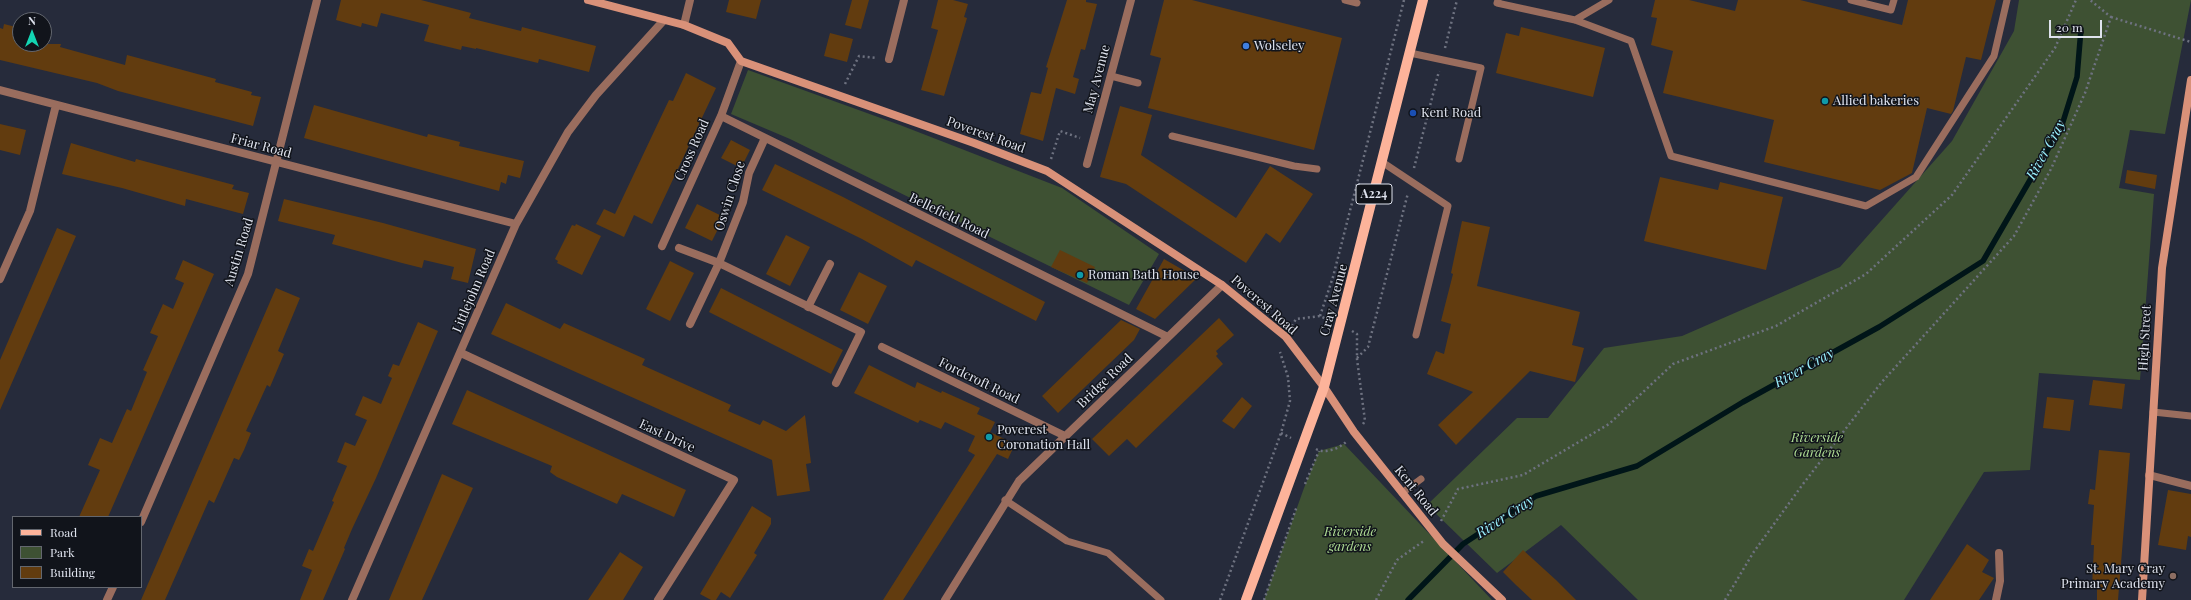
<!DOCTYPE html>
<style>
body{margin:0}
#map{position:relative;width:2191px;height:600px;overflow:hidden;background:#262b3b;font-family:"Playfair Display",serif}
canvas{display:block}
.legend{position:absolute;left:12px;top:516px;width:130px;height:72px;box-sizing:border-box;background:#11141b;border:1px solid #63676f;margin:0;padding:5px 7px;list-style:none;font-size:12px;color:#dfe3ee}
.legend li{display:flex;align-items:center;gap:8px;height:20px}
.legend b{width:20px;border:1px solid #63676f}
.north{position:absolute;left:12px;top:12px;width:40px;height:40px;box-sizing:border-box;background:#11141b;border:1px solid #63676f;border-radius:50%;rotate:0deg;font-size:11px;font-weight:700;line-height:16px;text-align:center;color:#dfe3ee}
.north::after{content:'';display:block;margin:auto;width:14px;height:18px;background:#13d5b3;clip-path:polygon(50% 0,100% 100%,50% 72%,0 100%)}
.scale{position:absolute;left:2049px;top:20px;width:53px;height:18px;box-sizing:border-box;border:2px solid #dfe3ee;border-top:0;padding-left:5px;font-size:12px;line-height:14px;white-space:nowrap;color:#dfe3ee;-webkit-text-stroke:3px #11141b;paint-order:stroke}
</style>
<div id="map">
<canvas width="2191" height="600"></canvas>
<ul class="legend">
<li><b style="height:5px;background:#fdb39a"></b>Road</li>
<li><b style="height:11px;background:#3e5133"></b>Park</li>
<li><b style="height:11px;background:#623c0f"></b>Building</li>
</ul>
<div class="north">N</div>
<div class="scale">20 m</div>
</div>
<script>
const g = document.querySelector('canvas').getContext('2d');
g.lineJoin = 'round';
function fill(path, color) {
  g.fillStyle = color;
  g.fill(path, 'evenodd');
}
function stroke(path, color, width, dash) {
  g.strokeStyle = color;
  g.lineWidth = width;
  g.lineCap = dash ? 'butt' : 'round';
  g.setLineDash(dash || []);
  g.stroke(path);
}
function label(font, color, halo, rows, align = 'center') {
  g.font = font + ' "Playfair Display",serif';
  g.lineWidth = 3;
  g.setLineDash([]);
  g.textBaseline = 'middle';
  g.strokeStyle = halo;
  g.fillStyle = color;
  for (const [text, x, y, turn = 0] of rows) {
    g.save();
    g.translate(x, y);
    g.rotate((+turn || 0) * Math.PI / 180);
    g.textAlign = isNaN(turn) ? turn : align;
    if (halo) g.strokeText(text, 0, 0);
    g.fillText(text, 0, 0);
    g.restore();
  }
}
fill(new Path2D(`
 M 2019,0 L 2191,0 L 2165,134 L 2130,130 L 2119,188 L 2154,194 L 2140,380 L 2039,373 L 2030,470 L 1984,472 L 1904,600 L 1638,600 L 1561,525 L 1497,573 L 1427,505 L 1517,418 L 1548,418 L 1604,348 L 1682,336 L 1840,267 L 1952,141 L 2014,31 Z
 M 748,70 L 900,125 L 1062,188 L 1159,254 L 1129,305 L 790,139 L 731,114 Z
 M 1344,444 L 1492,600 L 1264,600 L 1304,488 L 1319,451 Z`), '#3e5133');
stroke(new Path2D(`
 M 1408,600 L 1463,544 L 1536,496 L 1637,466 L 1743,402 L 1879,327 L 1983,261 L 2062,125 L 2077,77 L 2081,29`), '#001518', 5.5);
fill(new Path2D(`
 M 341,0 L 421,0 L 471,13 L 469,18 L 521,31 L 522,27 L 596,46 L 589,72 L 539,59 L 538,63 L 476,48 L 476,49 L 462,46 L 461,50 L 424,41 L 429,25 L 381,13 L 377,27 L 362,23 L 361,27 L 336,20 Z
 M 729,0 L 761,0 L 756,19 L 726,12 Z
 M 852,0 L 869,0 L 861,29 L 845,25 Z
 M 938,0 L 953,0 L 968,4 L 964,17 L 967,18 L 944,96 L 921,90 L 938,30 L 931,28 Z
 M 1067,0 L 1086,0 L 1086,2 L 1097,4 L 1085,50 L 1081,49 L 1073,77 L 1079,79 L 1075,94 L 1056,88 L 1043,141 L 1020,134 L 1031,92 L 1041,94 L 1048,68 L 1046,67 Z
 M 1164,0 L 1192,0 L 1342,38 L 1314,150 L 1148,108 L 1161,58 L 1150,55 Z
 M 1655,0 L 1689,0 L 1735,11 L 1738,0 L 1800,0 L 1902,25 L 1908,0 L 1996,0 L 1981,60 L 1966,57 L 1953,111 L 1951,114 L 1927,108 L 1912,173 L 1880,190 L 1764,162 L 1774,120 L 1663,93 L 1673,51 L 1651,45 L 1657,18 L 1651,17 Z
 M 4,24 L 20,28 L 20,44 L 61,44 L 60,47 L 125,65 L 127,55 L 216,79 L 215,82 L 252,92 L 251,95 L 261,97 L 253,126 L 118,91 L 97,83 L 0,60 L 0,28 L 3,29 Z
 M 1521,27 L 1605,48 L 1593,97 L 1496,73 L 1506,33 L 1519,36 Z
 M 830,33 L 853,39 L 847,62 L 824,56 Z
 M 686,73 L 716,88 L 652,224 L 634,215 L 624,237 L 596,224 L 604,209 L 615,214 L 669,100 L 673,101 Z
 M 314,105 L 427,137 L 428,134 L 460,142 L 459,146 L 524,161 L 520,178 L 508,175 L 506,184 L 501,182 L 499,191 L 304,138 Z
 M 1120,106 L 1152,115 L 1141,155 L 1236,218 L 1270,166 L 1313,194 L 1280,243 L 1266,233 L 1246,263 L 1126,184 L 1100,177 Z
 M 0,124 L 26,130 L 20,155 L 0,150 Z
 M 731,140 L 750,150 L 741,168 L 721,158 Z
 M 71,143 L 135,162 L 136,159 L 234,185 L 232,189 L 249,193 L 243,214 L 186,199 L 185,206 L 122,188 L 62,174 Z
 M 775,164 L 843,197 L 1045,302 L 1036,321 L 916,260 L 912,267 L 862,239 L 762,190 Z
 M 2127,170 L 2157,175 L 2155,189 L 2125,183 Z
 M 1660,177 L 1718,190 L 1720,182 L 1783,197 L 1766,270 L 1644,241 Z
 M 284,199 L 383,223 L 476,249 L 468,283 L 451,279 L 454,267 L 424,260 L 422,268 L 402,263 L 332,244 L 335,235 L 278,221 Z
 M 697,204 L 724,217 L 712,241 L 685,228 Z
 M 1462,221 L 1490,227 L 1477,286 L 1580,312 L 1572,345 L 1584,348 L 1575,382 L 1530,371 L 1456,445 L 1438,425 L 1473,392 L 1427,374 L 1436,351 L 1444,354 L 1451,324 L 1441,321 L 1453,274 L 1451,273 Z
 M 576,224 L 601,236 L 582,275 L 557,263 L 558,261 L 555,259 L 572,225 L 575,226 Z
 M 57,228 L 76,236 L 0,410 L 0,360 Z
 M 786,235 L 810,247 L 790,286 L 766,274 Z
 M 1060,250 L 1095,267 L 1087,283 L 1051,267 Z
 M 1164,259 L 1197,278 L 1155,319 L 1136,309 Z
 M 183,260 L 214,274 L 108,517 L 79,517 L 100,470 L 88,465 L 100,438 L 112,443 L 127,409 L 131,411 L 147,372 L 143,370 L 158,336 L 150,333 L 163,304 L 173,309 L 184,283 L 175,279 Z
 M 670,261 L 694,273 L 670,321 L 646,309 Z
 M 859,272 L 887,286 L 868,324 L 840,310 Z
 M 276,288 L 300,298 L 278,351 L 284,354 L 270,387 L 267,385 L 246,431 L 251,433 L 244,450 L 239,460 L 234,458 L 214,503 L 209,500 L 165,600 L 141,600 Z
 M 721,288 L 843,350 L 831,374 L 709,312 Z
 M 506,303 L 560,329 L 564,323 L 645,359 L 642,365 L 731,405 L 728,411 L 760,425 L 763,420 L 786,431 L 805,415 L 811,463 L 806,464 L 810,491 L 777,496 L 772,460 L 491,334 Z
 M 1219,318 L 1234,335 L 1216,351 L 1218,354 L 1216,356 L 1223,364 L 1136,448 L 1127,439 L 1109,456 L 1092,439 Z
 M 1121,320 L 1140,329 L 1134,340 L 1058,413 L 1042,396 Z
 M 418,322 L 438,331 L 376,478 L 352,529 L 344,548 L 345,549 L 323,600 L 300,600 L 312,570 L 302,566 L 309,549 L 313,551 L 334,502 L 332,501 L 347,466 L 337,462 L 345,442 L 355,446 L 367,420 L 355,415 L 363,396 L 381,404 L 392,378 L 388,376 L 393,364 L 399,366 Z
 M 869,365 L 915,388 L 917,382 L 941,393 L 942,391 L 980,408 L 977,414 L 995,422 L 990,432 L 1015,444 L 1008,459 L 997,454 L 903,600 L 883,600 L 975,455 L 968,451 L 975,436 L 945,422 L 941,429 L 920,420 L 918,423 L 854,393 Z
 M 2093,380 L 2125,384 L 2122,409 L 2089,405 Z
 M 467,390 L 686,490 L 674,517 L 622,494 L 617,504 L 557,477 L 550,472 L 552,466 L 452,424 Z
 M 1242,397 L 1252,406 L 1234,429 L 1222,421 Z
 M 2047,397 L 2074,400 L 2070,431 L 2043,428 Z
 M 2099,450 L 2130,453 L 2118,600 L 2097,600 L 2097,588 L 2092,587 L 2094,545 L 2091,545 L 2094,505 L 2088,504 L 2090,489 L 2095,490 Z
 M 442,474 L 473,488 L 422,600 L 389,600 Z
 M 2168,490 L 2191,494 L 2191,537 L 2188,536 L 2186,550 L 2158,545 Z
 M 752,506 L 771,518 L 771,524 L 754,553 L 757,555 L 730,598 L 721,592 L 716,600 L 711,600 L 700,594 Z
 M 1967,544 L 1989,560 L 1982,572 L 1994,578 L 1979,600 L 1930,600 Z
 M 1523,550 L 1556,580 L 1576,600 L 1532,600 L 1516,585 L 1503,572 Z
 M 620,552 L 643,567 L 623,600 L 588,600 Z`), '#623c0f');
stroke(new Path2D(`
 M 2111,17 L 2191,42
 M 1445,48 L 1457,0
 M 845,84 L 859,56 L 876,58
 M 1051,159 L 1060,131 L 1080,138
 M 1414,168 L 1439,71
 M 1320,316 L 1333,277 L 1404,0
 M 1292,326 L 1296,319 L 1320,316 L 1328,320
 M 1352,331 L 1357,334 L 1357,359 L 1365,421 L 1363,424
 M 1357,358 L 1368,347 L 1408,193
 M 1281,433 L 1291,438
 M 1316,449 C 1325,454 1338,449 1346,442
 M 1305,484 L 1319,451
 M 1441,521 L 1458,489 L 1523,475 L 1609,424 L 1673,364 L 1776,326 L 1866,274 L 1952,195 L 2055,48 L 2076,0
 M 1220,600 L 1281,433 L 1290,401 L 1288,377 L 1280,352
 M 1264,600 L 1297,506
 M 1376,600 L 1397,560 L 1425,540
 M 1725,600 L 1753,553 L 1803,484 L 1881,383 L 2014,236 L 2051,169 L 2085,93 L 2111,17 L 2090,0`), '#6e7280', 2.5, [2, 3]);
stroke(new Path2D(`
 M 1345,0 L 1357,3
 M 1498,0 L 1497,3 L 1575,20 L 1631,41 L 1671,156 L 1866,206 L 1916,177 L 1994,56 L 2007,0
 M 1851,0 L 1891,10 L 1894,0
 M 1575,20 L 1609,0
 M 1410,53 L 1481,68 L 1459,159
 M 1111,76 L 1138,83
 M 1172,136 L 1294,166 L 1317,169
 M 1382,162 L 1448,206 L 1416,335
 M 2153,412 L 2191,416
 M 1402,493 L 1421,479
 M 1005,500 L 1067,541 L 1108,553 L 1161,600`), '#9a6d5e', 7);
stroke(new Path2D(`
 M 684,25 L 690,0
 M 889,59 L 904,0
 M 0,90 L 516,224
 M 721,116 L 1168,337
 M 1087,164 L 1131,0
 M 662,246 L 721,116 L 741,61
 M 679,248 L 719,263 L 861,332 L 836,383
 M 0,279 L 30,211 L 56,105
 M 808,307 L 830,264
 M 690,324 L 719,263 L 743,202 L 749,173 L 765,138
 M 882,347 L 1065,436
 M 461,353 L 734,480 L 658,600
 M 2149,475 L 2191,486
 M 141,522 L 248,274 L 317,0
 M 107,600 L 113,587
 M 352,600 L 516,224 L 568,132 L 596,95 L 664,20
 M 945,600 L 1019,481 L 1222,285
 M 1996,600 L 2000,581 L 1999,553`), '#9a6d5e', 8);
stroke(new Path2D(`
 M 588,0 L 684,25 L 728,43 L 741,61 L 974,143 L 1047,171 L 1222,285 L 1286,337 L 1324,387 L 1354,432 L 1443,544 L 1502,600
 M 2142,600 L 2162,268 L 2191,80`), '#d99179', 8);
stroke(new Path2D(`
 M 1246,600 L 1324,387 L 1423,0`), '#fdb39a', 10);
for (const [x, y, r, color] of [
 [1246,46,4,"#3f7fe0"],
 [1825,101,4,"#0f9aa8"],
 [1413,113,4,"#1a4fb4"],
 [1080,275,4,"#0f9aa8"],
 [989,437,4,"#0f9aa8"],
 [2173,576,4,"#8d6e63"]
]) {
  const dot = new Path2D();
  dot.arc(x, y, r, 0, 2 * Math.PI);
  g.fillStyle = color;
  g.fill(dot);
  stroke(dot, '#11141b', 1.5);
}
for (const [x, y, w] of [
 [1374,194,36]
]) {
  const box = new Path2D();
  box.roundRect(x - w / 2, y - 10, w, 20, 3);
  g.fillStyle = '#11141b';
  g.fill(box);
  stroke(box, '#dfe3ee', 1);
}
label('bold 12px', '#dfe3ee', null, [
 ["A224",1374,194]
]);
label('13px', '#dfe3ee', '#11141b', [
 ["Wolseley",1254,46],
 ["Allied bakeries",1833,101],
 ["Kent Road",1421,113],
 ["Roman Bath House",1088,275],
 ["Poverest",997,430],
 ["Coronation Hall",997,445],
 ["St. Mary Cray",2165,569,"right"],
 ["Primary Academy",2165,584,"right"]
], 'left');
label('13px', '#dfe3ee', '#11141b', [
 ["May Avenue",1097,79,-75],
 ["Poverest Road",986,135,20],
 ["Friar Road",261,146,15],
 ["Cross Road",692,150,-66],
 ["Oswin Close",730,196,-72],
 ["Bellefield Road",949,216,26],
 ["Austin Road",239,252,-73],
 ["Littlejohn Road",474,291,-67],
 ["Cray Avenue",1334,300,-75],
 ["Poverest Road",1264,305,41],
 ["High Street",2145,338,-87],
 ["Fordcroft Road",979,381,26],
 ["Bridge Road",1105,381,-44],
 ["East Drive",667,436,25],
 ["Kent Road",1416,491,51]
]);
label('italic 13px', '#b0de95', '#11141b', [
 ["Riverside",1817,438],
 ["Gardens",1817,453],
 ["Riverside",1350,532],
 ["gardens",1350,547]
]);
label('italic 14px', '#9af2ff', '#11141b', [
 ["River Cray",2046,150,-61],
 ["River Cray",1804,368,-29],
 ["River Cray",1505,517,-33]
]);
</script>
